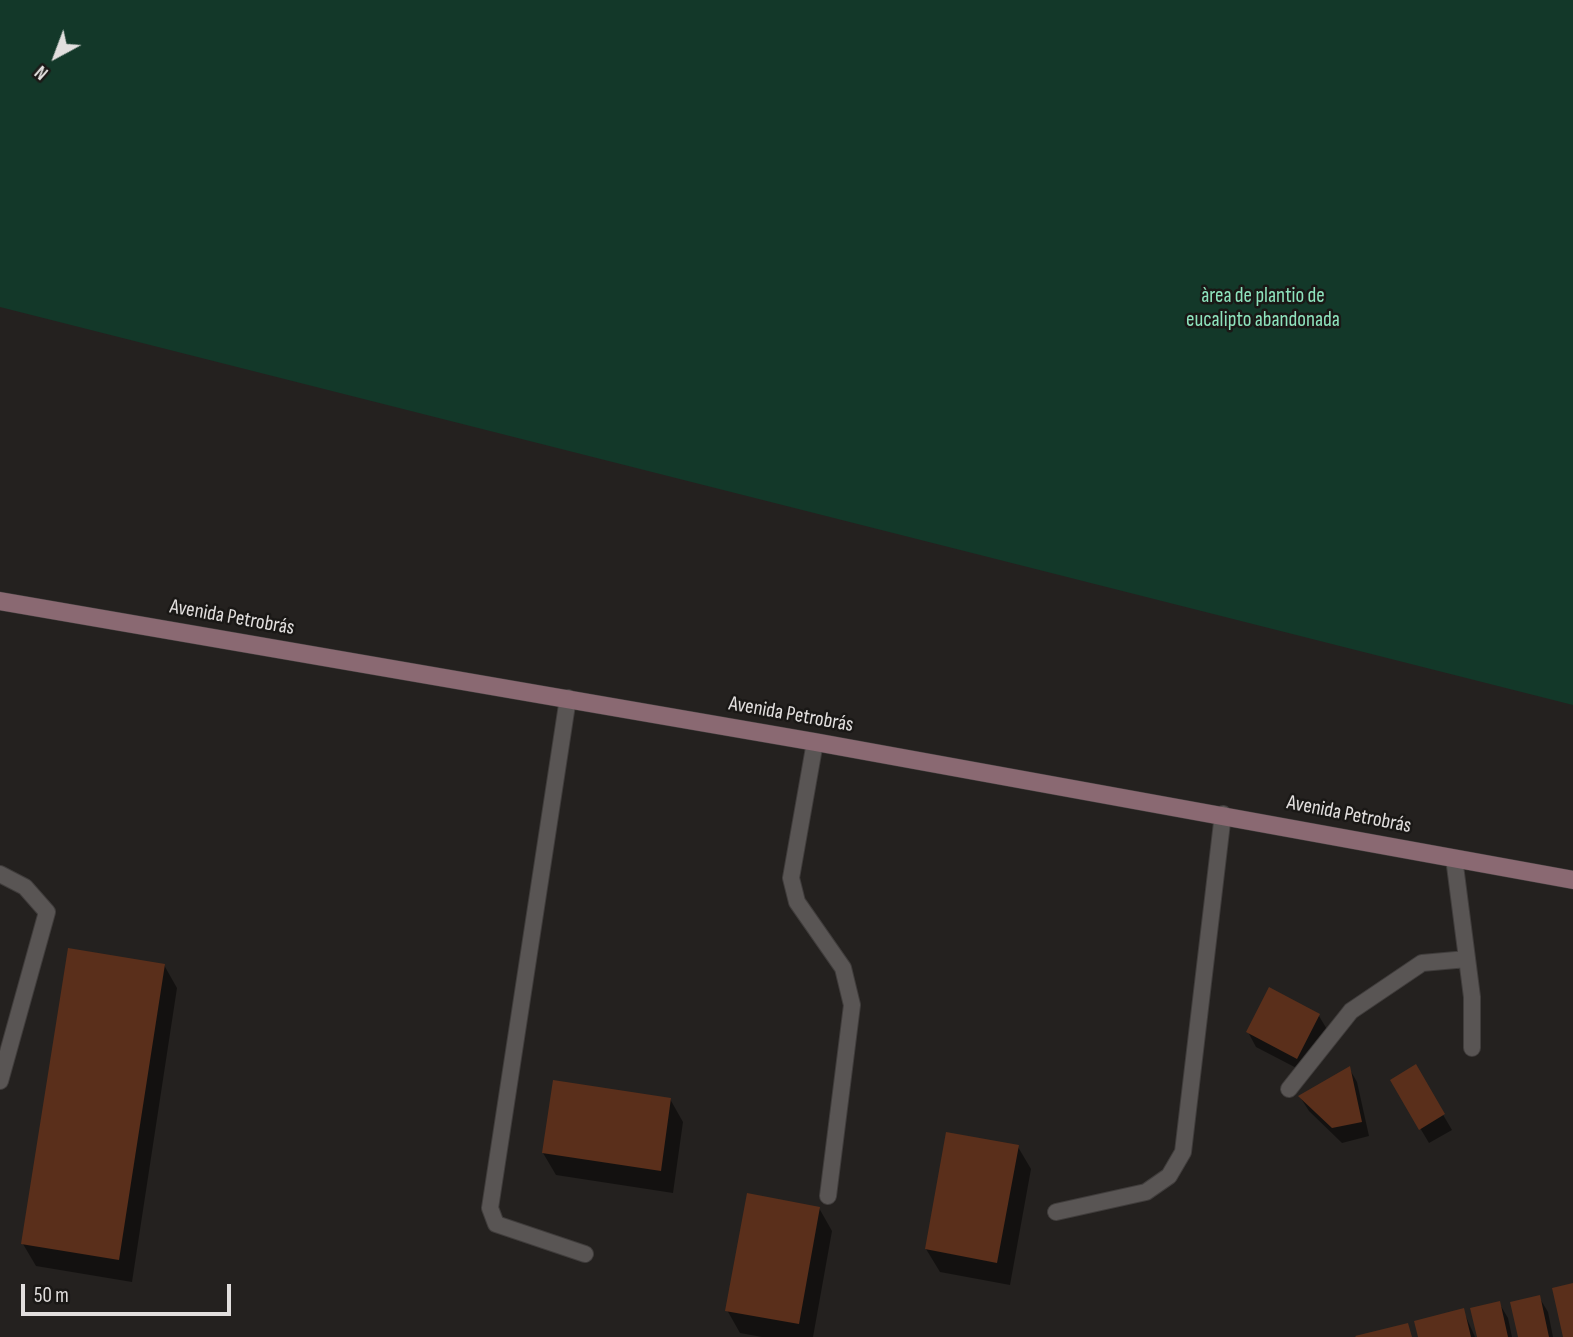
<!DOCTYPE html>
<meta charset="utf-8">
<style>
body{margin:0}
#map{position:relative;width:1573px;height:1337px;overflow:hidden;background:#24211f;font-family:"Sofia Sans Condensed",sans-serif}
canvas{display:block}
.north{position:absolute;left:21px;top:21px;width:70px;height:70px;-webkit-text-stroke:5px #1a1816;paint-order:stroke;rotate:221deg;font-size:19px;font-weight:700;line-height:28px;text-align:center;color:#e2dfde}
.north::after{content:'';display:block;margin:auto;width:24px;height:32px;background:#e2dfde;clip-path:polygon(50% 0,100% 100%,50% 72%,0 100%)}
.scale{position:absolute;left:21px;top:1284px;width:210px;height:32px;box-sizing:border-box;border:4px solid #e2dfde;border-top:0;padding-left:9px;font-size:21px;line-height:24px;white-space:nowrap;color:#e2dfde;-webkit-text-stroke:5px #1a1816;paint-order:stroke}
</style>
<div id="map">
<canvas width="1573" height="1337"></canvas>
<div class="north">N</div>
<div class="scale">50 m</div>
</div>
<script>
const g = document.querySelector('canvas').getContext('2d');
g.lineJoin = 'round';
function fill(path, color) {
  g.fillStyle = color;
  g.fill(path, 'evenodd');
}
function stroke(path, color, width, dash) {
  g.strokeStyle = color;
  g.lineWidth = width;
  g.lineCap = dash ? 'butt' : 'round';
  g.setLineDash(dash || []);
  g.stroke(path);
}
function label(font, color, halo, rows, align = 'center') {
  g.font = font + ' "Sofia Sans Condensed",sans-serif';
  g.lineWidth = 5;
  g.setLineDash([]);
  g.textBaseline = 'middle';
  g.strokeStyle = halo;
  g.fillStyle = color;
  for (const [text, x, y, turn = 0] of rows) {
    g.save();
    g.translate(x, y);
    g.rotate((+turn || 0) * Math.PI / 180);
    g.textAlign = isNaN(turn) ? turn : align;
    if (halo) g.strokeText(text, 0, 0);
    g.fillText(text, 0, 0);
    g.restore();
  }
}
fill(new Path2D(`
 M 0,0 L 1573,0 L 1573,705 L 0,307 Z`), '#133829');
fill(new Path2D(`
 M 164,965 L 177,988 L 132,1282 L 36,1266 L 23,1244 Z
 M 1269,990 L 1319,1016 L 1328,1031 L 1306,1073 L 1256,1047 L 1248,1032 Z
 M 1415,1067 L 1452,1130 L 1429,1143 L 1392,1081 Z
 M 1349,1068 L 1357,1082 L 1369,1136 L 1342,1143 L 1309,1111 L 1300,1097 Z
 M 670,1099 L 683,1122 L 673,1193 L 556,1175 L 543,1153 Z
 M 1018,1147 L 1031,1169 L 1010,1285 L 940,1272 L 926,1249 Z
 M 819,1208 L 832,1231 L 813,1337 L 762,1337 L 740,1333 L 727,1310 Z
 M 1539,1297 L 1548,1312 L 1553,1337 L 1520,1337 Z
 M 1499,1303 L 1508,1318 L 1512,1337 L 1478,1337 Z
 M 1463,1310 L 1475,1337 L 1420,1337 Z`), '#0007');
fill(new Path2D(`
 M 68,948 L 165,964 L 119,1260 L 21,1244 Z
 M 1269,987 L 1320,1014 L 1297,1059 L 1246,1032 Z
 M 1416,1064 L 1445,1114 L 1419,1130 L 1390,1080 Z
 M 1350,1066 L 1362,1122 L 1332,1128 L 1298,1096 Z
 M 553,1080 L 671,1098 L 661,1171 L 542,1153 Z
 M 946,1132 L 1019,1145 L 997,1263 L 925,1249 Z
 M 747,1193 L 820,1207 L 799,1324 L 725,1311 Z
 M 1573,1283 L 1573,1337 L 1563,1337 L 1552,1288 Z
 M 1540,1295 L 1549,1337 L 1518,1337 L 1510,1302 Z
 M 1500,1301 L 1508,1337 L 1477,1337 L 1470,1308 Z
 M 1464,1308 L 1471,1337 L 1418,1337 L 1414,1321 Z
 M 1408,1323 L 1412,1337 L 1356,1337 L 1355,1336 Z`), '#5a2f1b');
const service = new Path2D(`
 M 568,698 L 490,1208 L 496,1224 L 585,1254
 M 815,742 L 791,878 L 797,902 L 843,968 L 852,1005 L 828,1196
 M 1454,858 L 1472,997 L 1472,1048
 M 0,874 L 25,887 L 47,912 L 0,1081
 M 1289,1089 L 1351,1011 L 1422,963 L 1467,959
 M 1056,1212 L 1146,1192 L 1169,1176 L 1183,1152 L 1223,814`);
const secondary = new Path2D(`
 M 0,601 L 815,742 L 1573,880`);
stroke(service, '#403d3c', 18);
stroke(secondary, '#403d3c', 19);
stroke(service, '#595554', 16);
stroke(secondary, '#8a6972', 18);
label('21px', '#8ee3bd', '#1a1816', [
 ["àrea de plantio de",1263,297],
 ["eucalipto abandonada",1263,321]
]);
label('21px', '#e2dfde', '#1a1816', [
 ["Avenida Petrobrás",232,618,10],
 ["Avenida Petrobrás",791,715,10],
 ["Avenida Petrobrás",1349,815,11]
]);
</script>
